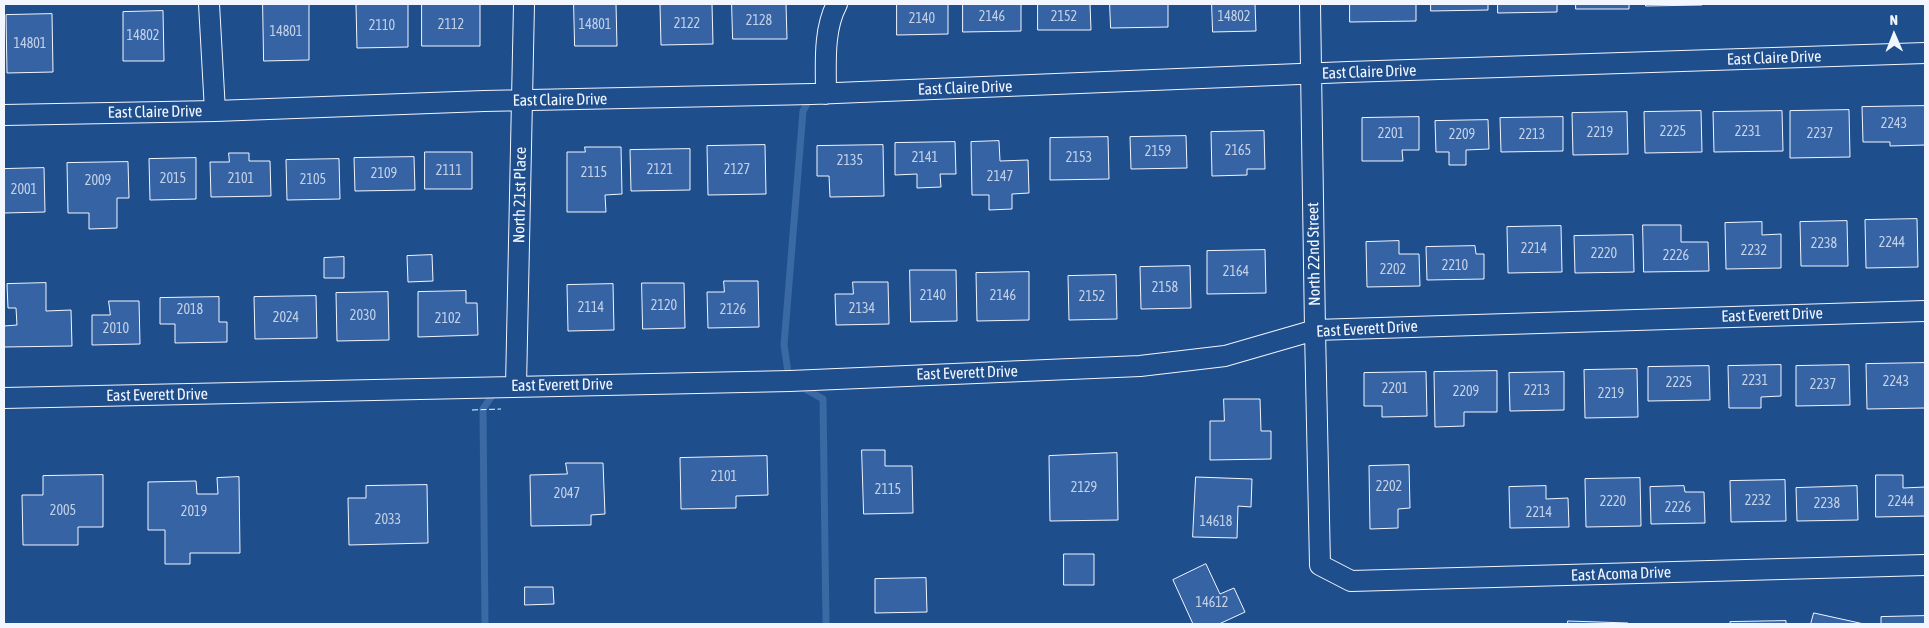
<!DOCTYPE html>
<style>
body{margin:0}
#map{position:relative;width:1929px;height:628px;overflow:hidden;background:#1f4e8c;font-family:"Asap Condensed",sans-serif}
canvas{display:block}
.frame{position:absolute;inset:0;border:5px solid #f2f6ff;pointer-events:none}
.north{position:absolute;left:1869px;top:10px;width:50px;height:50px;-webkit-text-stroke:4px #1f4e8c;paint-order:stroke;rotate:359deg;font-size:14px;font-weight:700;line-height:20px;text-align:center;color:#f2f6ff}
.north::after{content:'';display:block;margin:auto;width:18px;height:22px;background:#f2f6ff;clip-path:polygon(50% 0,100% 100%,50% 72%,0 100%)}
</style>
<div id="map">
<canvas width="1929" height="628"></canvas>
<div class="frame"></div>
<div class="north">N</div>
</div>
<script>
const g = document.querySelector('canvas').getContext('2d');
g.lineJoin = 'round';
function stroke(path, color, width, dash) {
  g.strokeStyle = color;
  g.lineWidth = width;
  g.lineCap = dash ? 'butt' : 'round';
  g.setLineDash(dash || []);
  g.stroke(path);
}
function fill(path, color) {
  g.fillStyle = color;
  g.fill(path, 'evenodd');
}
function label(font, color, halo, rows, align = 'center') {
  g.font = font + ' "Asap Condensed",sans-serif';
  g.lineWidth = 4;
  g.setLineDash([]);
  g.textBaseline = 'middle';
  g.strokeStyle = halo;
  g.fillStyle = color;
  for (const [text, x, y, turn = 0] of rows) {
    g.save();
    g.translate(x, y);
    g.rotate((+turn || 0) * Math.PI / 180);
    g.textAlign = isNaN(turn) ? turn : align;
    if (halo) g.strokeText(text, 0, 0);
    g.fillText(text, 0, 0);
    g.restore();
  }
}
stroke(new Path2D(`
 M 789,379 L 784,345 L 803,111 L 810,98
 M 800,386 L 823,399 L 826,624
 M 485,624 L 483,409 L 495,391`), '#3b69a3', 7);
const building = new Path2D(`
 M 263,4 L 309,4 L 309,60 L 264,61 Z
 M 408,4 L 408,47 L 357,48 L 356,5 Z
 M 422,4 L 480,4 L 480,46 L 422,46 Z
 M 574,4 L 616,4 L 617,46 L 575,46 Z
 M 712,4 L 713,44 L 661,45 L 660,5 Z
 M 732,4 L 786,4 L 787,39 L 733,39 Z
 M 897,4 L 948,4 L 948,34 L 897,35 Z
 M 963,4 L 1021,4 L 1021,31 L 963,32 Z
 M 1038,4 L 1090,4 L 1091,30 L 1038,30 Z
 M 1110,4 L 1168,4 L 1168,27 L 1111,28 Z
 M 1212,4 L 1255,4 L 1256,31 L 1213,32 Z
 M 1350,4 L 1416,4 L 1416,21 L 1350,22 Z
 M 1431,4 L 1488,4 L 1488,10 L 1431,11 Z
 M 1498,4 L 1557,4 L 1557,12 L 1498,13 Z
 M 1576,4 L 1629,4 L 1629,9 L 1576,9 Z
 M 1646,4 L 1702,4 L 1702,5 L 1646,6 Z
 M 163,11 L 164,61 L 123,61 L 123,12 Z
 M 52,14 L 53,72 L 7,73 L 6,15 Z
 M 1925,106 L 1925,145 L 1890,146 L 1890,142 L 1863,142 L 1862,107 Z
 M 1849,110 L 1850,157 L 1790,158 L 1790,111 Z
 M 1701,111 L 1702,152 L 1645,153 L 1644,112 Z
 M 1782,111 L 1783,151 L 1714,152 L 1713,112 Z
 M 1627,112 L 1628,154 L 1573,155 L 1572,113 Z
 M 1419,117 L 1419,150 L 1402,150 L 1403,161 L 1362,161 L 1362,118 Z
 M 1563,117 L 1563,151 L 1501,152 L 1500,118 Z
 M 1488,120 L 1489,149 L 1466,150 L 1466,165 L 1449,165 L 1449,152 L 1436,152 L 1435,121 Z
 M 1264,131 L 1265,169 L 1247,169 L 1247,175 L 1212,176 L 1211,132 Z
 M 1186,136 L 1187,168 L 1131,169 L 1130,137 Z
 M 1108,137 L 1109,179 L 1050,180 L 1050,138 Z
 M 999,141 L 1000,161 L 1028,160 L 1029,193 L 1012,194 L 1012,209 L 989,210 L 989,195 L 972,195 L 971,142 Z
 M 955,142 L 956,174 L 940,174 L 941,187 L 917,188 L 917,174 L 895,175 L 895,143 Z
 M 765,145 L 766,194 L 708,195 L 707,146 Z
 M 883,145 L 884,196 L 830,197 L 829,176 L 817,176 L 817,146 Z
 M 585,147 L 621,147 L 622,194 L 605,195 L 606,212 L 567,212 L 567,152 L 585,152 Z
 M 690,149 L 690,190 L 631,191 L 630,150 Z
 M 425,152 L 472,152 L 472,189 L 425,189 Z
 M 229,153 L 249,153 L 249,161 L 270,161 L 271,196 L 211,197 L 210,162 L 229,162 Z
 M 414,157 L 415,190 L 355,191 L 354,158 Z
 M 196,158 L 196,199 L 150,200 L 149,159 Z
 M 339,159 L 340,199 L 287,200 L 286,160 Z
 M 128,162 L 129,198 L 117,198 L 117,228 L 89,229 L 89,213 L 68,213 L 67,163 Z
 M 44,168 L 45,212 L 4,213 L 4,169 Z
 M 1917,219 L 1918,267 L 1866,268 L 1865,220 Z
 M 1847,221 L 1848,266 L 1801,266 L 1800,222 Z
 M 1762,222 L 1762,235 L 1781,234 L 1781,268 L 1726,269 L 1725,223 Z
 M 1643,225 L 1681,225 L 1681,242 L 1708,242 L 1709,271 L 1644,272 Z
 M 1561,226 L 1562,272 L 1508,273 L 1507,227 Z
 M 1633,235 L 1634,272 L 1575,273 L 1574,236 Z
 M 1399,241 L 1399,254 L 1419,254 L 1420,286 L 1367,287 L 1366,242 Z
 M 1475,246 L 1476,254 L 1484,254 L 1484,279 L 1427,280 L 1426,247 Z
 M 1265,250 L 1266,293 L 1207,294 L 1207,251 Z
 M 432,255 L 433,281 L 408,282 L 407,256 Z
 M 344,257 L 344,278 L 324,278 L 324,258 Z
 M 1190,266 L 1191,308 L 1141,309 L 1140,267 Z
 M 910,270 L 956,270 L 957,321 L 911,322 Z
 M 1029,272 L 1029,320 L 977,321 L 976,273 Z
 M 1116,275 L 1117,319 L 1069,320 L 1068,276 Z
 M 724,281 L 758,281 L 759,327 L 708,328 L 707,292 L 724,292 Z
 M 853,282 L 888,282 L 889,324 L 836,325 L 835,294 L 853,294 Z
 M 46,283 L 46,311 L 71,310 L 72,346 L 4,347 L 4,326 L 17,325 L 16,308 L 8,308 L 7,284 Z
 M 642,283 L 684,283 L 685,328 L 643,329 Z
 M 613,284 L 614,330 L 568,331 L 567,285 Z
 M 466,291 L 466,303 L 477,303 L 478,335 L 418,337 L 418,292 Z
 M 388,292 L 389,340 L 337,341 L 336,293 Z
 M 316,296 L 317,338 L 255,339 L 254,297 Z
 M 219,297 L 219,322 L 227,322 L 227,342 L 175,343 L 175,324 L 160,324 L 160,298 Z
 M 109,301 L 139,301 L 140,344 L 92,345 L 92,315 L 110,315 Z
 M 1925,363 L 1925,408 L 1867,409 L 1866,364 Z
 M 1781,365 L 1781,396 L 1761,397 L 1761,408 L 1729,408 L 1728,366 Z
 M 1849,365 L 1850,405 L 1796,406 L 1796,366 Z
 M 1709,366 L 1710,400 L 1648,401 L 1648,367 Z
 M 1637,369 L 1638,417 L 1585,418 L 1584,370 Z
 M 1497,371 L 1497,412 L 1464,412 L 1464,426 L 1435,427 L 1434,372 Z
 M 1426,372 L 1427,416 L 1382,417 L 1382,406 L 1364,406 L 1364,373 Z
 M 1564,372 L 1564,410 L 1510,411 L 1509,373 Z
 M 1224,399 L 1260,399 L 1261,431 L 1271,431 L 1271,459 L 1210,460 L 1210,421 L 1224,421 Z
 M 862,450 L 885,450 L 885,466 L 912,466 L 913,513 L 864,514 Z
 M 1117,453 L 1118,520 L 1050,521 L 1049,456 Z
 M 767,456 L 768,495 L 736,496 L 736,508 L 681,509 L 680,458 Z
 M 566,463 L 603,463 L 605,514 L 591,515 L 591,525 L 531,526 L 530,475 L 567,474 Z
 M 1409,465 L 1410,508 L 1398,509 L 1398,528 L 1370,529 L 1369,466 Z
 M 103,475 L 103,527 L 78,527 L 78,545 L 23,545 L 22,495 L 43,495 L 43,476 Z
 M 1876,475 L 1903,475 L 1903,488 L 1925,487 L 1925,516 L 1876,517 Z
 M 239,477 L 240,553 L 190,553 L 190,564 L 165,564 L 165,530 L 148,530 L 148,482 L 196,481 L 197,494 L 218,494 L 217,478 Z
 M 1196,477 L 1252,479 L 1251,507 L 1238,506 L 1237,538 L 1193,537 Z
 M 1640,478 L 1641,526 L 1586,527 L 1585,479 Z
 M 1785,480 L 1786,521 L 1731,522 L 1730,481 Z
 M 427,485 L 428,543 L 349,545 L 348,498 L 366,498 L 366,486 Z
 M 1546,486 L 1546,499 L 1568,498 L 1569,527 L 1510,528 L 1509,487 Z
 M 1684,486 L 1685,492 L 1704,492 L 1705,523 L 1651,524 L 1650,487 Z
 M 1857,486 L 1858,520 L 1797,521 L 1796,488 Z
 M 1064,554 L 1094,554 L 1094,585 L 1064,585 Z
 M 1206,564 L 1220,594 L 1234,588 L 1245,612 L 1219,624 L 1193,624 L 1173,580 Z
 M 926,578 L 927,612 L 875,613 L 875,579 Z
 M 525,587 L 553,587 L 554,604 L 525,605 Z
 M 1814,613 L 1864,624 L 1811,624 Z
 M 1925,616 L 1925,624 L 1881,624 L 1881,617 Z
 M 1568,621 L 1628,623 L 1628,624 L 1568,624 Z
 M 1786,621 L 1786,624 L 1730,624 L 1730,622 Z`);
fill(building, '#3563a3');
stroke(building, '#f2f6ff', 1);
const street = new Path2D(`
 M 209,4 L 215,111
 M 1310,4 L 1315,330 L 1320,565 L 1351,581 L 1925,565
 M 826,94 C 826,65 823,30 837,4
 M 4,115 L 215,111 L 484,101 L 812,94 L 1348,72 L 1925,53
 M 516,386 L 524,4
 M 4,398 L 790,381 L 1140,366 L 1225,356 L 1315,330 L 1925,311`);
stroke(street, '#f2f6ff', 22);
stroke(street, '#1f4e8c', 20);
stroke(new Path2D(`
 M 472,410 L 501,409`), '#f2f6ff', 1, [6, 2.5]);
label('14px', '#c3d1e8', null, [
 ["2146",992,17],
 ["2152",1064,17],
 ["14802",1234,17],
 ["2140",922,19],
 ["2128",759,21],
 ["2122",687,24],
 ["2112",451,25],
 ["14801",595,25],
 ["2110",382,26],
 ["14801",286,32],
 ["14802",143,36],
 ["14801",30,44],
 ["2243",1894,124],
 ["2225",1673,132],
 ["2231",1748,132],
 ["2219",1600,133],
 ["2201",1391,134],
 ["2237",1820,134],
 ["2209",1462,135],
 ["2213",1532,135],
 ["2165",1238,151],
 ["2159",1158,152],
 ["2141",925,158],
 ["2153",1079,158],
 ["2135",850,161],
 ["2121",660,170],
 ["2127",737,170],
 ["2111",449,171],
 ["2115",594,173],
 ["2109",384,174],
 ["2147",1000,177],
 ["2015",173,179],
 ["2101",241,179],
 ["2105",313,180],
 ["2009",98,181],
 ["2001",24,190],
 ["2244",1892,243],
 ["2238",1824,244],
 ["2214",1534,249],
 ["2232",1754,251],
 ["2220",1604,254],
 ["2226",1676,256],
 ["2210",1455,266],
 ["2202",1393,270],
 ["2164",1236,272],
 ["2158",1165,288],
 ["2140",933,296],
 ["2146",1003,296],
 ["2152",1092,297],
 ["2120",664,306],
 ["2114",591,308],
 ["2134",862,309],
 ["2018",190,310],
 ["2126",733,310],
 ["2030",363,316],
 ["2024",286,318],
 ["2102",448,319],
 ["2010",116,329],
 ["2231",1755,381],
 ["2243",1896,382],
 ["2225",1679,383],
 ["2237",1823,385],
 ["2201",1395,389],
 ["2213",1537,391],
 ["2209",1466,392],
 ["2219",1611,394],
 ["2101",724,477],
 ["2202",1389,487],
 ["2129",1084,488],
 ["2115",888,490],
 ["2047",567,494],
 ["2232",1758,501],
 ["2220",1613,502],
 ["2244",1901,502],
 ["2238",1827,504],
 ["2226",1678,508],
 ["2005",63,511],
 ["2019",194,512],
 ["2214",1539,513],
 ["2033",388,520],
 ["14618",1216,522],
 ["14612",1212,603]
]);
label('16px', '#f2f6ff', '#1f4e8c', [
 ["East Claire Drive",1774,58,-2],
 ["East Claire Drive",1369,72,-2],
 ["East Claire Drive",965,88,-2],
 ["East Claire Drive",560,100,-1],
 ["East Claire Drive",155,112,-1],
 ["North 21st Place",520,195,-89],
 ["North 22nd Street",1314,254,-91],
 ["East Everett Drive",1772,315,-2],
 ["East Everett Drive",1367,329,-3],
 ["East Everett Drive",967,373,-2],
 ["East Everett Drive",562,385,-1],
 ["East Everett Drive",157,395,-1],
 ["East Acoma Drive",1621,574,-2]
]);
</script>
